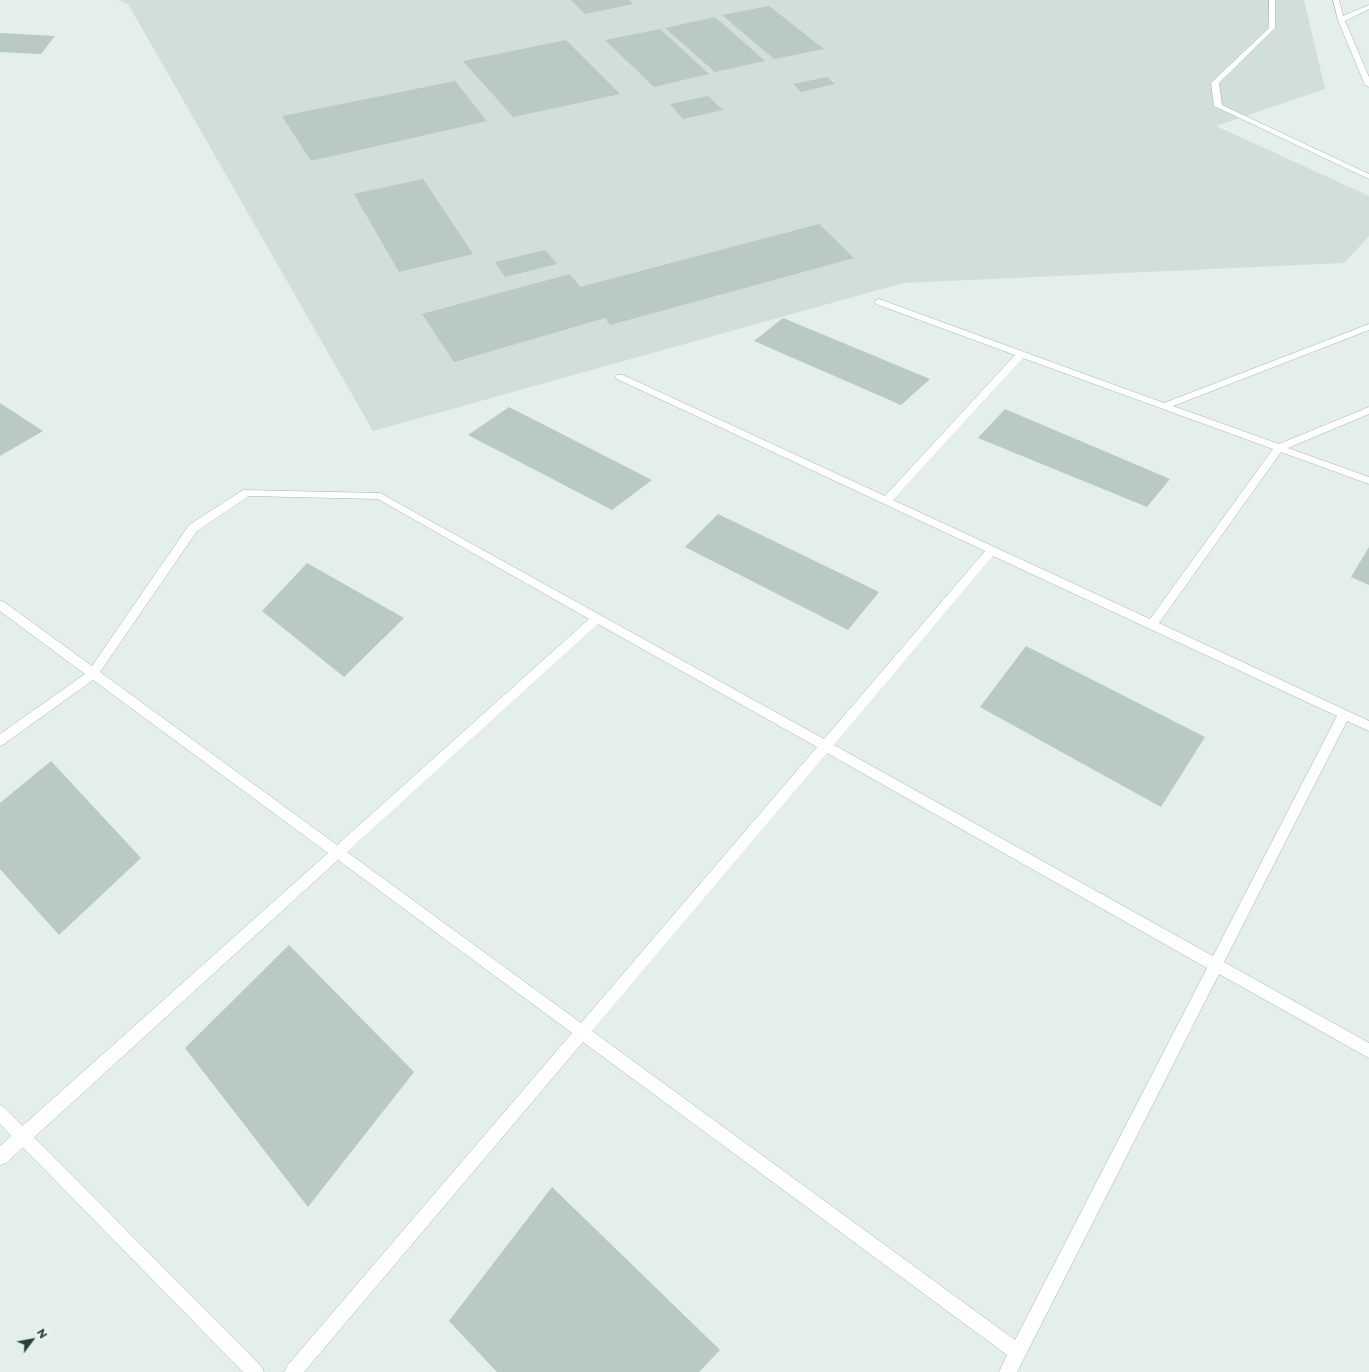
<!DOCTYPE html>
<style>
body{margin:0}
#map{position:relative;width:1369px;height:1372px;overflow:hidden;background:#e4eeea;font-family:Montserrat,sans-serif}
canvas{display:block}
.north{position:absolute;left:12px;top:1320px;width:40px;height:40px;-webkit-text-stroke:3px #f5faf8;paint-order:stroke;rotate:58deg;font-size:11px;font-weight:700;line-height:16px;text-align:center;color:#23403c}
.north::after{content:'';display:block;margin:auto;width:14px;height:18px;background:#23403c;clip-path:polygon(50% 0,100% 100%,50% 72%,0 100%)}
</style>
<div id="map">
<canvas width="1369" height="1372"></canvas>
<div class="north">N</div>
</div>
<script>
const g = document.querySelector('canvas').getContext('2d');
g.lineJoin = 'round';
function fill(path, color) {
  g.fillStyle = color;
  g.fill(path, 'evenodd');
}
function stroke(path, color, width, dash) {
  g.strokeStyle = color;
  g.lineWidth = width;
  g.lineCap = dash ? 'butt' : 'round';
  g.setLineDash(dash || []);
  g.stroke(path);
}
fill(new Path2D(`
 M 117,0 L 1304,0 L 1325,89 L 1216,126 L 1369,196 L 1369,236 L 1344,263 L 903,283 L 373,431 L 128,4 Z`), '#d2deda');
fill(new Path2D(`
 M 571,0 L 629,0 L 633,4 L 585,14 Z
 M 769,6 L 824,49 L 774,59 L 722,15 Z
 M 715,17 L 765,61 L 715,72 L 665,28 Z
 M 660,29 L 709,74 L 654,87 L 605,40 Z
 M 0,33 L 55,36 L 41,54 L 0,52 Z
 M 566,40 L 620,94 L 513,117 L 463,61 Z
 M 827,77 L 835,84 L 801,92 L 793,84 Z
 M 455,81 L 487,121 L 311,161 L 282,116 Z
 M 708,96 L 723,110 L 683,119 L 670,104 Z
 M 423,179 L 473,254 L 399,272 L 354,194 Z
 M 819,224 L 854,258 L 610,325 L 605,318 L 454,362 L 422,314 L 570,274 L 580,287 Z
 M 545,250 L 557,264 L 505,277 L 495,262 Z
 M 783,318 L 930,379 L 901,405 L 754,341 Z
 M 0,403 L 43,431 L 0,456 Z
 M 509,407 L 652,480 L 612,510 L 468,435 Z
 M 1005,409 L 1170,479 L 1147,507 L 978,438 Z
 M 718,514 L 879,592 L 848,630 L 685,547 Z
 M 1369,547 L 1369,585 L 1351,577 Z
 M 307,563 L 404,618 L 344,677 L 262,611 Z
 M 1026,646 L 1205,737 L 1161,807 L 980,707 Z
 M 51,761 L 141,858 L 59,935 L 0,869 L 0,803 Z
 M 289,945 L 414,1072 L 308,1207 L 185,1048 Z
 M 552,1187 L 720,1350 L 699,1372 L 497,1372 L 449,1321 Z`), '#b9c9c4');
const service = new Path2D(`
 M 1269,0 L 1275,0 L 1275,28 L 1219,83 L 1222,105 L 1369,174 L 1369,179 L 1214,106 L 1211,83 L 1269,28 Z`);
const minor = new Path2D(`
 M 1333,0 L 1339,0 L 1343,16 L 1369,5 L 1369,9 L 1345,21 L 1369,77 L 1369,87 L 1365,85 L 1338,20 Z
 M 879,299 L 1164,403 L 1369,324 L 1369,330 L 1173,406 L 1279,444 L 1369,407 L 1369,414 L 1288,448 L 1369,477 L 1369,484 L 1281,452 L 1159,623 L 1369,721 L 1369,731 L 1347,721 L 1224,962 L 1369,1043 L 1369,1058 L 1219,974 L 1017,1372 L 999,1372 L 1007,1355 L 583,1042 L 304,1372 L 284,1372 L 287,1366 L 572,1033 L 338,860 L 6,1163 L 0,1165 L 0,1146 L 328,853 L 93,680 L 4,744 L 0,746 L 0,734 L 85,674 L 0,611 L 0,601 L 4,602 L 92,666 L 189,525 L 243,490 L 380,493 L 824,739 L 985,551 L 617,379 L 615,377 L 617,375 L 623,375 L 885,496 L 1015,355 L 876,304 L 875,302 L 876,300 ZM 1023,358 L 1273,449 L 1150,619 L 893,500 ZM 249,496 L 378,499 L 589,619 L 337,845 L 100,672 L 197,531 ZM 993,556 L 1337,716 L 1213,956 L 834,745 ZM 598,624 L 817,747 L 581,1023 L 347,852 ZM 827,753 L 1207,968 L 1015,1340 L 592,1031 Z`);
const secondary = new Path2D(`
 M 0,1105 L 5,1108 L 261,1366 L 264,1372 L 243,1372 L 0,1124 Z`);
stroke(service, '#a6b6b2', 1);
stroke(minor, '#a6b6b2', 1);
stroke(secondary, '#a2bab4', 1);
fill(service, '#fff');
fill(minor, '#fff');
fill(secondary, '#fff');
</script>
